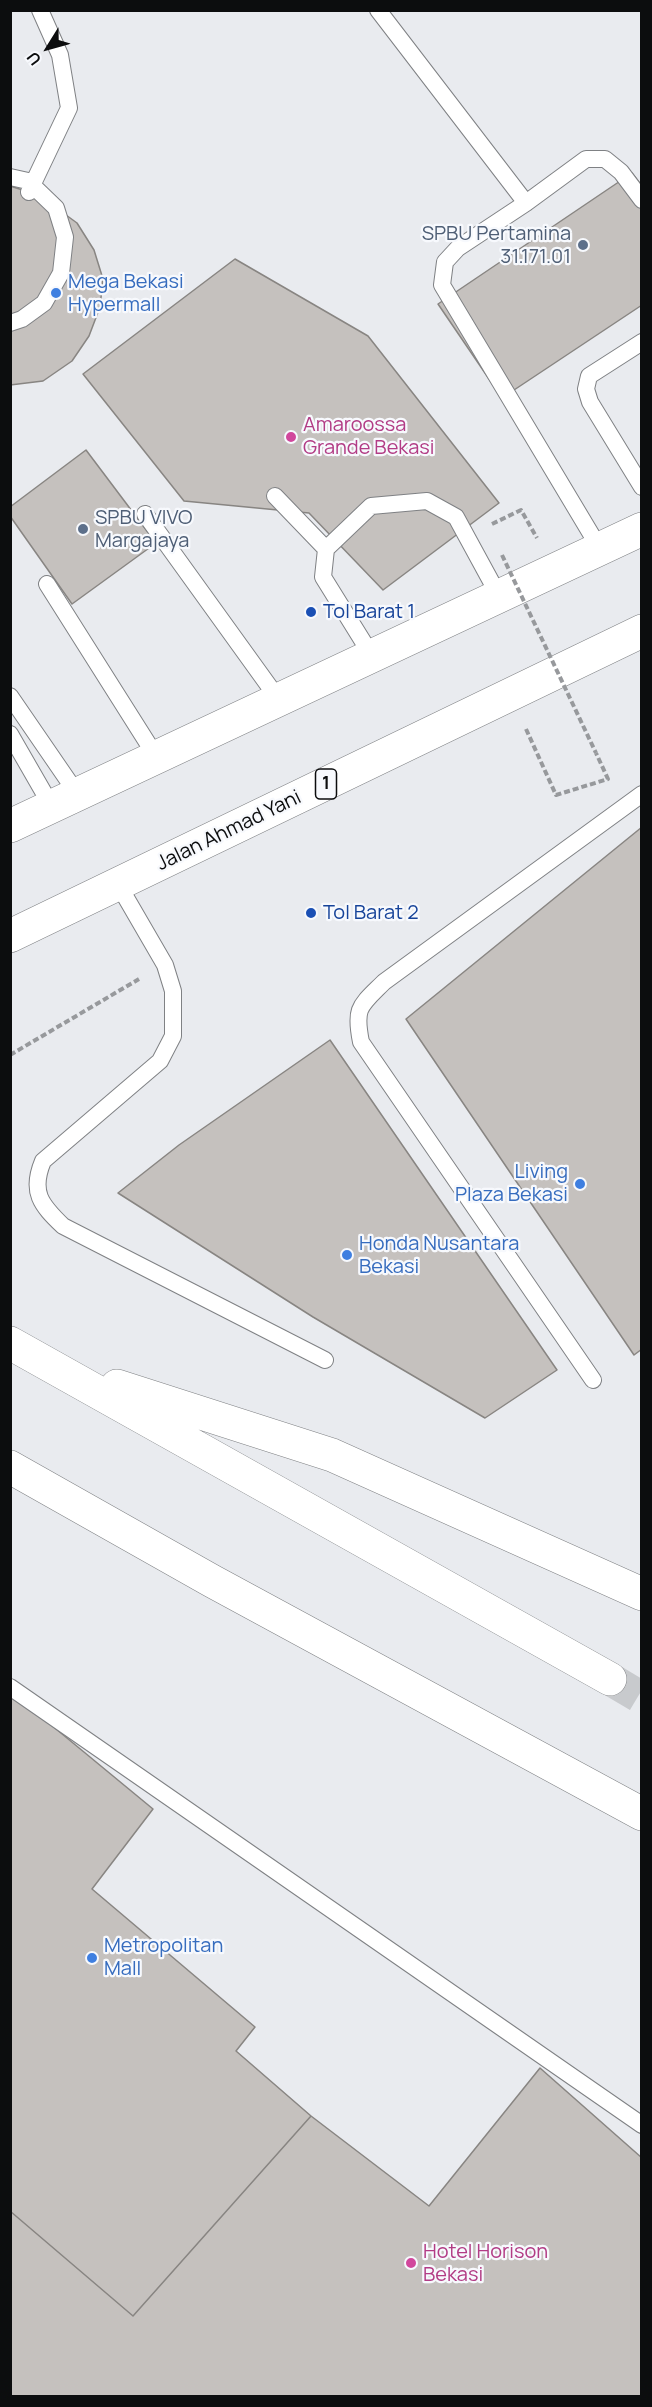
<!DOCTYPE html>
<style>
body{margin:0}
#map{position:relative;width:652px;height:2407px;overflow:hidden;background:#e9ebef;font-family:Manrope,sans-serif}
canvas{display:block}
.frame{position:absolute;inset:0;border:12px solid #0c0d0e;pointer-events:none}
.north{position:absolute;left:18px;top:18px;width:60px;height:60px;-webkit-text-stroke:4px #f7f9fd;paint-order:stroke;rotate:233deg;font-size:16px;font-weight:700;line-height:24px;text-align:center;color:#0c0d0e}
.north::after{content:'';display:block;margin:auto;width:21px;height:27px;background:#0c0d0e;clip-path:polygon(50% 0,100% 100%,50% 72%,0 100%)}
</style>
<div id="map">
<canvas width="652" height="2407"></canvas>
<div class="frame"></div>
<div class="north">U</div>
</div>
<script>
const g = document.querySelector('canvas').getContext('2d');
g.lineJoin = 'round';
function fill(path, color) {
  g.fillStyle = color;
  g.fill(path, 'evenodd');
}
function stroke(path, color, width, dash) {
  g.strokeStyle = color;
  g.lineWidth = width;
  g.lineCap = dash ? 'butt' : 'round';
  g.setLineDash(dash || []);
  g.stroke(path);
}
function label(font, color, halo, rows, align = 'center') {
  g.font = font + ' Manrope,sans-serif';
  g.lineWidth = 4.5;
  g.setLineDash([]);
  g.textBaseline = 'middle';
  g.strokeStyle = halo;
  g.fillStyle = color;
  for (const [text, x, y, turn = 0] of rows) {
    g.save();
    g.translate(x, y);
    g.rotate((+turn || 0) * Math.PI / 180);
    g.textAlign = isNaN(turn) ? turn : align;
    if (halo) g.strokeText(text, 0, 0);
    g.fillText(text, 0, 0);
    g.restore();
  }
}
const building = new Path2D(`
 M 632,173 L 642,186 L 642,305 L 502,398 L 438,304 Z
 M 10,186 L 29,192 L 51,204 L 77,223 L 94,250 L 103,279 L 100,307 L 89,336 L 72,361 L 43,381 L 10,385 Z
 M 235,259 L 368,336 L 499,503 L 383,590 L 309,513 L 184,501 L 83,374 Z
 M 86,450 L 156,543 L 72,604 L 10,516 L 10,507 Z
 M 642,827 L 642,1349 L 634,1355 L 406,1019 Z
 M 330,1040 L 557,1370 L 485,1418 L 313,1317 L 118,1193 L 179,1145 Z
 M 10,1691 L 153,1809 L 92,1889 L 255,2027 L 236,2051 L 311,2116 L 133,2316 L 10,2211 Z
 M 540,2068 L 642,2158 L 642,2396 L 10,2396 L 10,2211 L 133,2316 L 311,2116 L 429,2206 Z`);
fill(building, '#c5c1be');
stroke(building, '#888582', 1.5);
stroke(new Path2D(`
 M 610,1679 L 642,1698`), '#c8cacd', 33, [33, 16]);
const service = new Path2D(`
 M 378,10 L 526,203
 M 10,177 L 28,181 L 56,208 L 65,237 L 61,273 L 44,303 L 22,319 L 10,323
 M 29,192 L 69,108 L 60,55 L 40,10
 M 642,342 L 589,376 L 586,389 L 590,402 L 642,487
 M 275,496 L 326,549
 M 145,514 L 279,700
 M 600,549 L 442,285 L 445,262 L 458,248 L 526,203 L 586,159 L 605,159 L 621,172 L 642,200
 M 47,584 L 157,758
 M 372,656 L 323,577 L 326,549 L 371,506 L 427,501 L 456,517 L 499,596
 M 10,696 L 78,795
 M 10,734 L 52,807
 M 118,884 L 165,965 L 173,991 L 173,1036 L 160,1061 L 43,1161 C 30,1192 41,1205 63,1226 L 325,1360
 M 593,1380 L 361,1042 C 354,1007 360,1006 384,982 L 642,794
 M 10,1687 L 642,2125`);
const trunk = new Path2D(`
 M 10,826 L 642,529
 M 10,936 L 642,631`);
const motorway = new Path2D(`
 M 10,1343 L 610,1679
 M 117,1386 L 332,1455 L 642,1594
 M 10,1467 L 212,1581 L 642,1814`);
stroke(service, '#7f8184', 18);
stroke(trunk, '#7f8184', 34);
stroke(motorway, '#7f8184', 34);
stroke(new Path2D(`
 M 492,524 L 521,510 L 537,538
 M 526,729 L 556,795 L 608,779 L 596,753
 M 10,1055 L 139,979`), '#97999c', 4, [6, 3]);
stroke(service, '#fff', 16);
stroke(trunk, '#fff', 33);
stroke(motorway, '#fff', 33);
stroke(new Path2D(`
 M 502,555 L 596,753`), '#97999c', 4, [6, 3]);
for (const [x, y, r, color] of [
 [583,245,6,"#5c6f8a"],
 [56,293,6,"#3f7fe0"],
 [291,437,6,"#d1479c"],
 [83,529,6,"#5c6f8a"],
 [311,612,6,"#1a4fb4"],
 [311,913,6,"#1a4fb4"],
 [580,1184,6,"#3f7fe0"],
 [347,1255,6,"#3f7fe0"],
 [92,1958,6,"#3f7fe0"],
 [411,2263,6,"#d1479c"]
]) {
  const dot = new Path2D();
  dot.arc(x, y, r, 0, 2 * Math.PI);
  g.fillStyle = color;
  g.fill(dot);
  stroke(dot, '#f7f9fd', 2);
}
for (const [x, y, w] of [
 [326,784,21]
]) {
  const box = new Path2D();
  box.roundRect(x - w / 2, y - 15, w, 30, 4.5);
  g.fillStyle = '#f7f9fd';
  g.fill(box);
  stroke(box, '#0c0d0e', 1.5);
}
label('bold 18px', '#0c0d0e', null, [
 ["1",326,784]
]);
label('20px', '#4e5e75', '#f7f9fd', [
 ["SPBU Pertamina",571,234],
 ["31.171.01",571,257],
 ["SPBU VIVO",95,518,"left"],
 ["Margajaya",95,541,"left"]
], 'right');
label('20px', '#366cbe', '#f7f9fd', [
 ["Mega Bekasi",68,282],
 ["Hypermall",68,305],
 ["Living",568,1172,"right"],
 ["Plaza Bekasi",568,1195,"right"],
 ["Honda Nusantara",359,1244],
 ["Bekasi",359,1267],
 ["Metropolitan",104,1946],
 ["Mall",104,1969]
], 'left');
label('20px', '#b23c85', '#f7f9fd', [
 ["Amaroossa",303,425],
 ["Grande Bekasi",303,448],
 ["Hotel Horison",423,2252],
 ["Bekasi",423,2275]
], 'left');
label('20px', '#164399', '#f7f9fd', [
 ["Tol Barat 1",323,612],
 ["Tol Barat 2",323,913]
], 'left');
label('20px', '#0c0d0e', '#f7f9fd', [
 ["Jalan Ahmad Yani",229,831,-26]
]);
</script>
